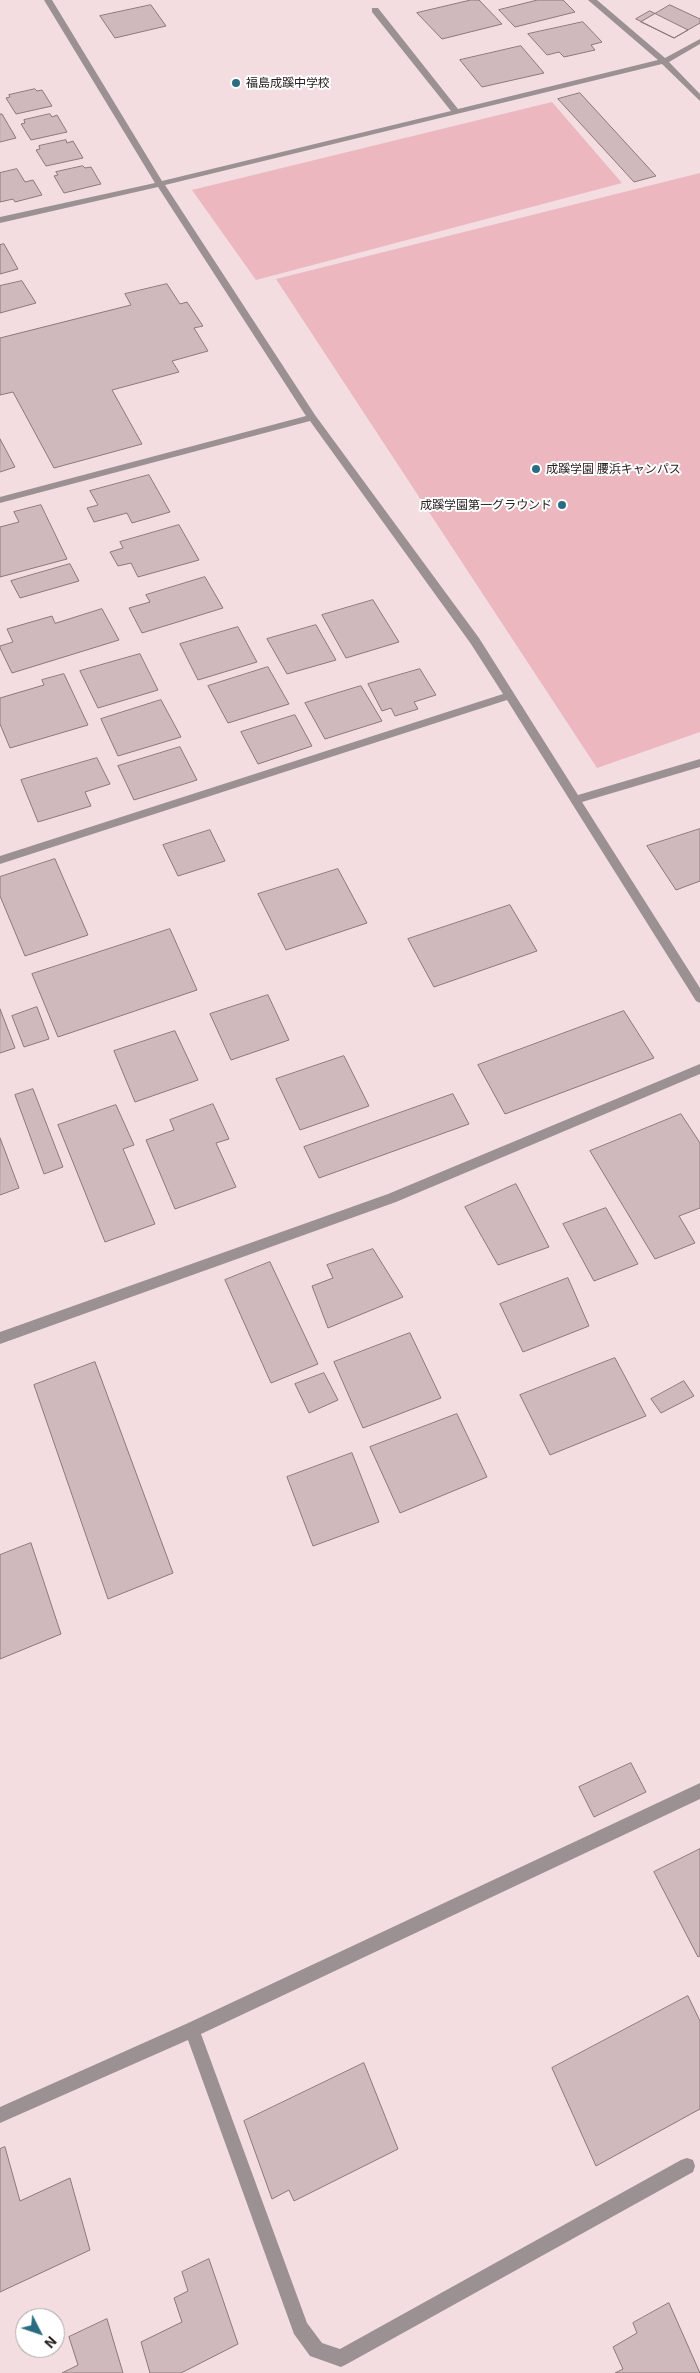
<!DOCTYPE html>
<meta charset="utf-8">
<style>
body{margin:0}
#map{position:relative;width:700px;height:2373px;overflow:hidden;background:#f3dde0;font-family:"Exo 2",sans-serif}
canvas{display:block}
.north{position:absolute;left:15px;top:2308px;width:50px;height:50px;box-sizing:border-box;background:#fff;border:1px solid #a9a6a6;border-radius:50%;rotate:131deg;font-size:14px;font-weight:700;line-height:20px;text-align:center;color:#282021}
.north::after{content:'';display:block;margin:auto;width:18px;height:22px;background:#2b6d80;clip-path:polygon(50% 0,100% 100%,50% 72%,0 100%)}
</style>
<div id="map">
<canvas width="700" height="2373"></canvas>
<div class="north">N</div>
</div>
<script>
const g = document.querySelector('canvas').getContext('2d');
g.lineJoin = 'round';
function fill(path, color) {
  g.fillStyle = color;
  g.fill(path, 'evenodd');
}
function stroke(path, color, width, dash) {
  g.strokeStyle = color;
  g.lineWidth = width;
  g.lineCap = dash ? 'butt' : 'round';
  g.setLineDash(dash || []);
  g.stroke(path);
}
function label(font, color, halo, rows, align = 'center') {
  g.font = font + ' "Exo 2","Noto Sans JP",sans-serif';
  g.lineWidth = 4;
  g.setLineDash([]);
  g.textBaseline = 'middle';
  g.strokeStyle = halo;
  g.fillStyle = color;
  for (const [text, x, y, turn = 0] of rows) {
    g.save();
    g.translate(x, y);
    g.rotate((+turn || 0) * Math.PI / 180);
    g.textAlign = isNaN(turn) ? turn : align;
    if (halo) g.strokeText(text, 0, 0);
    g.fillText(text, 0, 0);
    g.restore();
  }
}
fill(new Path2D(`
 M 552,102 L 622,183 L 256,280 L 192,190 Z
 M 700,173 L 700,732 L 597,768 L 276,279 Z`), '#ecb7bf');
const building = new Path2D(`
 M 471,0 L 479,0 L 502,24 L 442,39 L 417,13 Z
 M 538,0 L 563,0 L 575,12 L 515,27 L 499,10 Z
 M 151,5 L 166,26 L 115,38 L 100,16 Z
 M 670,5 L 700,19 L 700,23 L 674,38 L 641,22 Z
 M 650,11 L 688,30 L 674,38 L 636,19 Z
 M 583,22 L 602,42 L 591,45 L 595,50 L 564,57 L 559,52 L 547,55 L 528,34 Z
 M 521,46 L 544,73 L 482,87 L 460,60 Z
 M 35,89 L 37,91 L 42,90 L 52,106 L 16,114 L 6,98 L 10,97 L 9,95 Z
 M 580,93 L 656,176 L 634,182 L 558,99 Z
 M 0,114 L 2,114 L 16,138 L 0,142 Z
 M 50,114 L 52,117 L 57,115 L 67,132 L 31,140 L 21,124 L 25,123 L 24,120 Z
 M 66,140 L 67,143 L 73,141 L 83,158 L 46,166 L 36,150 L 40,149 L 39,146 Z
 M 83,166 L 85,168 L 91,167 L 101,184 L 64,193 L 54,176 L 58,175 L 56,172 Z
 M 17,169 L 25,182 L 33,180 L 42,195 L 15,202 L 13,199 L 0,202 L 0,173 Z
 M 4,244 L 18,269 L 0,274 L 0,245 Z
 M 22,281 L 36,303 L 0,313 L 0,286 Z
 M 167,284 L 180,304 L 187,302 L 203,326 L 194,328 L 208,351 L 172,361 L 179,372 L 112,390 L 142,444 L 54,468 L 13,392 L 0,395 L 0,338 L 131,305 L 125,294 Z
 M 0,439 L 15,467 L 0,472 Z
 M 149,475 L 170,512 L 132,523 L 127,513 L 94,522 L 87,508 L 98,505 L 90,491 Z
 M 41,505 L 67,559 L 0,577 L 0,527 L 19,522 L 14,512 Z
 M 179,525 L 199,560 L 138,577 L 131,563 L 118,566 L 110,552 L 123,548 L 120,542 Z
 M 70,564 L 79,581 L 20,598 L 11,581 Z
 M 205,577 L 223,608 L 142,633 L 129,608 L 150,602 L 146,595 Z
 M 373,600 L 399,642 L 346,658 L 322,615 Z
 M 102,609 L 119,640 L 12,673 L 0,648 L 0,646 L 13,642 L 7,629 L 52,616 L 55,623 Z
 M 316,625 L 336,660 L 287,674 L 267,639 Z
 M 238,627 L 257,662 L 198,680 L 180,644 Z
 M 140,654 L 158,690 L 98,708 L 80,671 Z
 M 268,667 L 289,704 L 228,723 L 208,686 Z
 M 420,669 L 436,695 L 414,702 L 418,709 L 395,716 L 391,708 L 382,711 L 368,684 Z
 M 64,674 L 88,725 L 10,748 L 0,724 L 0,698 L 44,685 L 42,680 Z
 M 361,686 L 382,721 L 325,739 L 305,703 Z
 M 161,700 L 181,737 L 118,756 L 101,719 Z
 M 295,715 L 312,746 L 258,764 L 241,732 Z
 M 180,747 L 197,780 L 134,800 L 118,766 Z
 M 97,758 L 110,784 L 85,792 L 91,806 L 38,822 L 21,780 Z
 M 700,829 L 700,881 L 676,890 L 647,846 Z
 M 210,830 L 225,861 L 178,876 L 163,845 Z
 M 55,859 L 88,935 L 25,956 L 0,896 L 0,877 Z
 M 338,869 L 367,923 L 286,950 L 258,894 Z
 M 510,905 L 537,951 L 434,987 L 408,939 Z
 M 170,929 L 197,990 L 58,1037 L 32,974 Z
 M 268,995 L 289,1040 L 231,1060 L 210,1014 Z
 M 37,1007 L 49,1039 L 24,1047 L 12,1016 Z
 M 0,1009 L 15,1048 L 0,1053 Z
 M 624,1011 L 654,1058 L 505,1114 L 478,1065 Z
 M 175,1031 L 198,1080 L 135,1102 L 114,1051 Z
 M 344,1056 L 369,1106 L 300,1130 L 276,1079 Z
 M 33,1089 L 63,1167 L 44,1174 L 15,1095 Z
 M 453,1094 L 469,1124 L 319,1178 L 304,1147 Z
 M 213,1104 L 229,1139 L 216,1143 L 236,1187 L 175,1209 L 146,1140 L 174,1130 L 170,1120 Z
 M 116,1105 L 134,1145 L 123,1149 L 155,1224 L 105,1242 L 58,1125 Z
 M 681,1114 L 700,1143 L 700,1208 L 679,1216 L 695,1243 L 655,1259 L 590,1151 Z
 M 0,1138 L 19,1188 L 0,1195 Z
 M 516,1184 L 549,1247 L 498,1265 L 465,1207 Z
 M 606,1208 L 638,1264 L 594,1281 L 563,1224 Z
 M 373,1249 L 403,1297 L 328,1328 L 312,1286 L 333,1278 L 327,1265 Z
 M 270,1262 L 318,1364 L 271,1383 L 225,1280 Z
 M 568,1278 L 589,1326 L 523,1352 L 500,1304 Z
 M 410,1333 L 441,1398 L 363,1428 L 334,1362 Z
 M 615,1358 L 646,1416 L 550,1455 L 520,1395 Z
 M 95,1362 L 173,1573 L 108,1599 L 34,1385 Z
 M 324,1373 L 338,1400 L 309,1413 L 295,1384 Z
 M 684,1381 L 694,1396 L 661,1413 L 651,1399 Z
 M 457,1414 L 487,1477 L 400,1513 L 370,1447 Z
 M 352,1453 L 379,1522 L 313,1546 L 287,1477 Z
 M 31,1543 L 61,1634 L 0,1659 L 0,1555 Z
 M 631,1763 L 646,1792 L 594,1817 L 579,1787 Z
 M 700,1849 L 700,1956 L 698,1957 L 654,1872 Z
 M 688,1996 L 700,2021 L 700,2109 L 596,2166 L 552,2068 Z
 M 364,2063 L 398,2149 L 294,2201 L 289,2190 L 272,2199 L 244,2121 Z
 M 5,2147 L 20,2201 L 70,2178 L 90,2250 L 0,2292 L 0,2149 Z
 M 209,2259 L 238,2344 L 181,2373 L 150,2373 L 141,2342 L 182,2322 L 174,2298 L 188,2291 L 182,2272 Z
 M 669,2303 L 700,2373 L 615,2373 L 623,2369 L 613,2347 L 637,2333 L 633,2323 Z
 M 107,2319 L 123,2373 L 62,2373 L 78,2365 L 69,2337 Z`);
fill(building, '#cfb9bc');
stroke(building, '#8c787a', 1);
fill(new Path2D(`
 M 44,0 L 52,0 L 162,181 L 451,111 L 372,12 L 372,8 L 378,8 L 458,109 L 658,60 L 588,0 L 597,0 L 665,58 L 700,39 L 700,44 L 669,62 L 700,94 L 700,101 L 662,64 L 165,185 L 315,415 L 479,638 L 578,795 L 700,759 L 700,767 L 582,802 L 700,988 L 700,1003 L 696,1001 L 507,700 L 0,864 L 0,856 L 503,694 L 471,644 L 310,421 L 0,503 L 0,497 L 306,416 L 158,187 L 0,223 L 0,217 L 155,183 Z
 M 700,1064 L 700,1074 L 396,1202 L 0,1344 L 0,1332 L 388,1194 Z
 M 700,1783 L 700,1799 L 201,2034 L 307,2323 L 322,2343 L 340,2349 L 681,2160 L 687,2158 L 693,2160 L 695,2166 L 693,2172 L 347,2364 L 341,2367 L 310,2356 L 294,2334 L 188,2040 L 0,2123 L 0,2107 L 186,2024 Z`), '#9b9192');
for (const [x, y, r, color] of [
 [236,83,5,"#2b6d80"],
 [536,469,5,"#2b6d80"],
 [562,505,5,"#2b6d80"]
]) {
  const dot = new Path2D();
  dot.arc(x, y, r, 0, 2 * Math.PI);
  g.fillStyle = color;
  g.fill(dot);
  stroke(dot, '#fff', 2);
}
label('12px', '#282021', '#fff', [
 ["福島成蹊中学校",246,83],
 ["成蹊学園 腰浜キャンパス",546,469],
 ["成蹊学園第一グラウンド",552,505,"right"]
], 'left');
</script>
